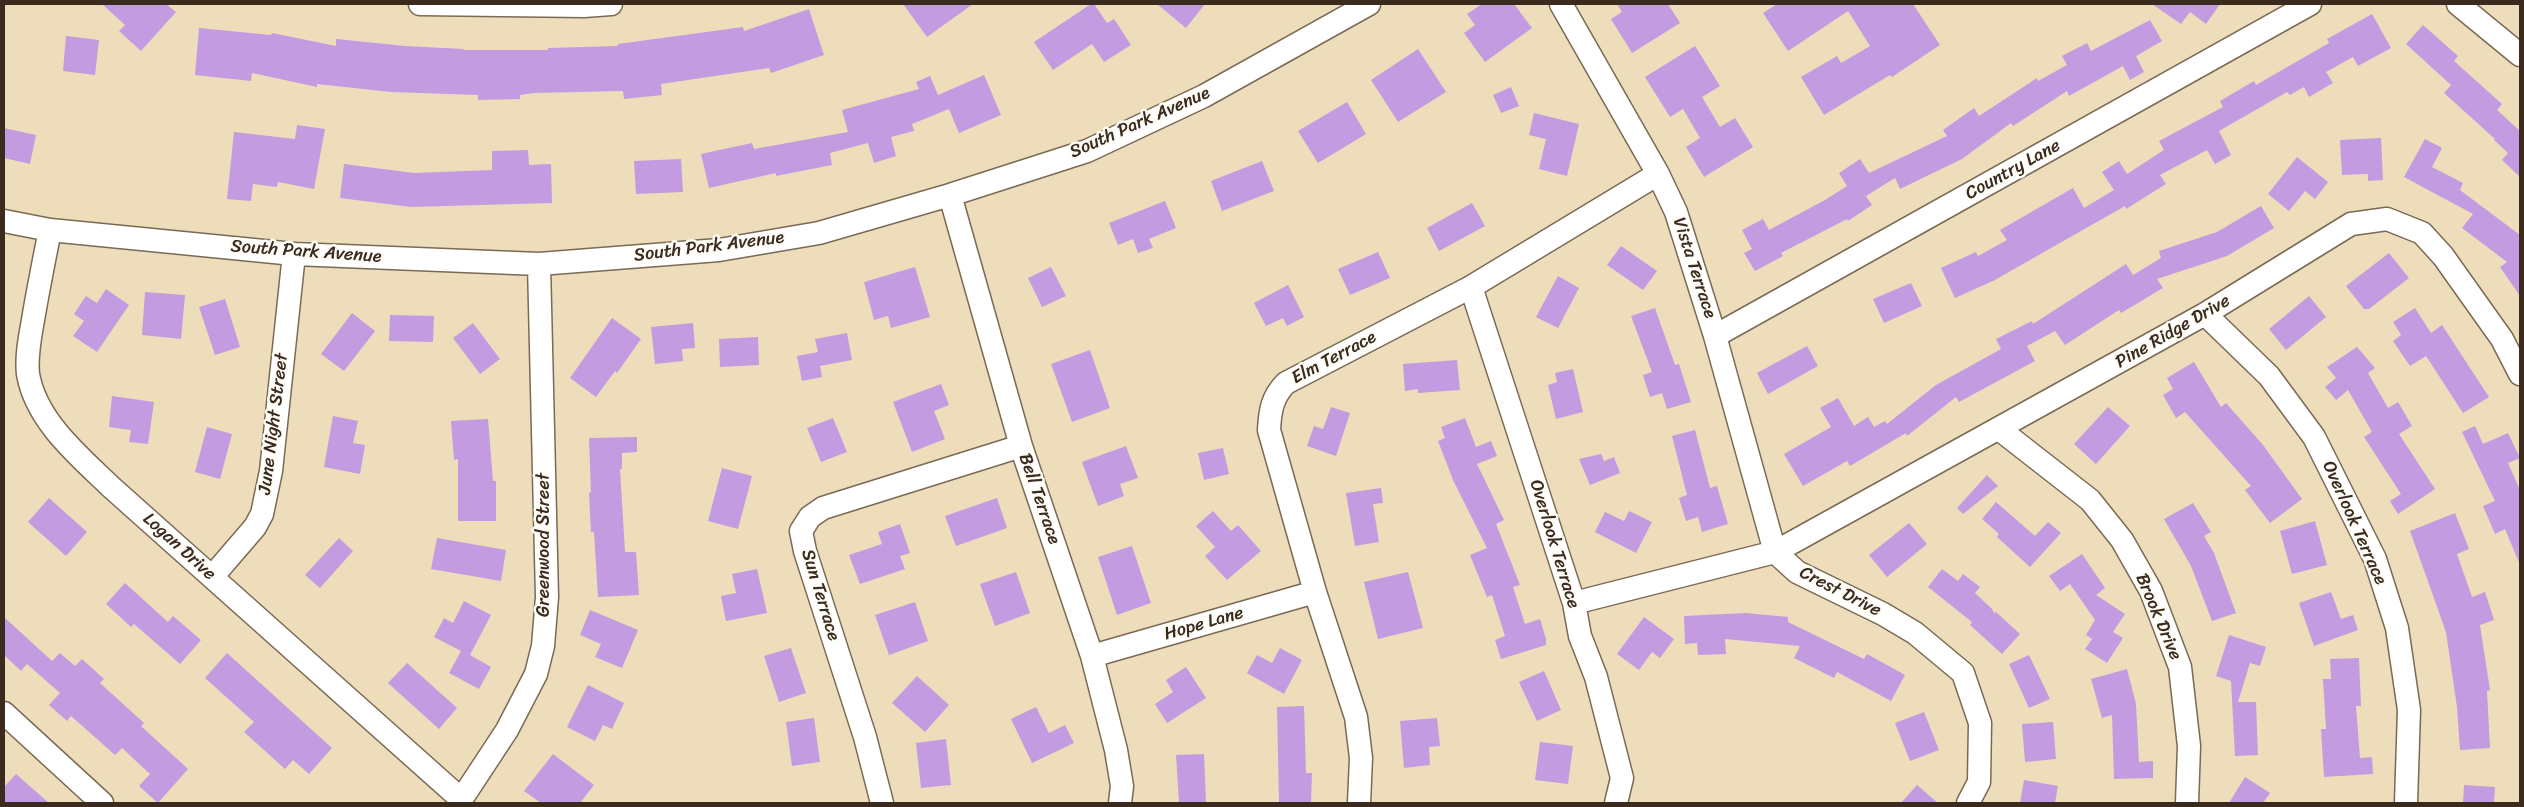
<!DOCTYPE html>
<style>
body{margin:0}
#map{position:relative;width:2524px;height:807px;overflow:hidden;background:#edb;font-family:Sriracha,sans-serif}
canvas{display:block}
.frame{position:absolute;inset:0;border:5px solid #3b2a1e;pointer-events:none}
</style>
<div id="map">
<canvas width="2524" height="807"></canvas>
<div class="frame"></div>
</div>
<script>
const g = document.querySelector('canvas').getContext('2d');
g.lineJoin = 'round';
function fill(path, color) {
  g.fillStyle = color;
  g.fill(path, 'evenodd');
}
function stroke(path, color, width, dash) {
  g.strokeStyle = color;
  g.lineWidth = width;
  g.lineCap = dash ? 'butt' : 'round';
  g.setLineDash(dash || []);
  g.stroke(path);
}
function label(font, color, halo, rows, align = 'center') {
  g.font = font + ' Sriracha,sans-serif';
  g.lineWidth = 5;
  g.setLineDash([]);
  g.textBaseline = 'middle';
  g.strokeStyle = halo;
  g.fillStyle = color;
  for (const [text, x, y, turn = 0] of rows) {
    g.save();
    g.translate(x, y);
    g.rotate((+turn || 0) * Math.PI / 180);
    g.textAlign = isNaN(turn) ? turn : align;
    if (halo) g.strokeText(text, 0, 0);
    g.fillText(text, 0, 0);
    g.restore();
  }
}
fill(new Path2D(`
 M 102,4 L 166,4 L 176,12 L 141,51 L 119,31 L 125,25 Z
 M 903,4 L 973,4 L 927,37 Z
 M 1091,4 L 1094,4 L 1107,23 L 1114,19 L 1131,45 L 1104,62 L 1092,44 L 1053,70 L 1034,42 Z
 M 1157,4 L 1205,4 L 1186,28 Z
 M 1482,4 L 1514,4 L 1532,28 L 1485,62 L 1464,33 L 1475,25 L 1467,14 Z
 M 1617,4 L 1668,4 L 1680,23 L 1632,53 L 1611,19 L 1622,12 Z
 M 1777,4 L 1913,4 L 1940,45 L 1892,77 L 1890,75 L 1824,115 L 1801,77 L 1837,56 L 1841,63 L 1870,46 L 1848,11 L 1788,51 L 1763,13 Z
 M 2152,4 L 2220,4 L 2206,24 L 2190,12 L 2181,24 Z
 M 809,9 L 824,55 L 771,73 L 769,68 L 661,84 L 662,95 L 624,99 L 623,91 L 534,93 L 520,95 L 520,99 L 478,100 L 478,95 L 391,92 L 317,84 L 317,87 L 252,73 L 251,81 L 195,75 L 199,28 L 271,35 L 272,33 L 336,46 L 336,39 L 405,46 L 464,49 L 464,50 L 548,50 L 548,48 L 618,46 L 618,44 L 743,27 L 744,31 Z
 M 2372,14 L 2391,48 L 2358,66 L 2353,57 L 2326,72 L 2333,83 L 2309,97 L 2304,87 L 2290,95 L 2287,92 L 2219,131 L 2231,155 L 2215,164 L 2207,150 L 2160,175 L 2166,184 L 2126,209 L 2125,206 L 1993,281 L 1955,298 L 1941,268 L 1976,252 L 1978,256 L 2007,240 L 2000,230 L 2073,188 L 2084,208 L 2114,190 L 2102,172 L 2119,161 L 2127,174 L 2164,150 L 2159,141 L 2223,107 L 2220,101 L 2254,81 L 2256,85 L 2329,43 L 2327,39 Z
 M 2150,20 L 2162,41 L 2136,56 L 2144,72 L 2130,80 L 2123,66 L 2069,96 L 2067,91 L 2013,126 L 2011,123 L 1962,159 L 1900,189 L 1895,178 L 1866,196 L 1872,205 L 1848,221 L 1847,219 L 1781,253 L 1783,256 L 1755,271 L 1744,253 L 1752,249 L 1742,230 L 1763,219 L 1769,230 L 1825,200 L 1847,186 L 1839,173 L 1860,159 L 1869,173 L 1947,136 L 1943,130 L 1974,108 L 1979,116 L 2037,78 L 2038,81 L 2067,65 L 2062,56 L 2087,43 L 2091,51 Z
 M 2423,25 L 2458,56 L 2454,61 L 2502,104 L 2497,110 L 2520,131 L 2520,177 L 2502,160 L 2508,153 L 2494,140 L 2495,139 L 2444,93 L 2451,85 L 2406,44 Z
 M 66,36 L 99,40 L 95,75 L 63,71 Z
 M 1695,46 L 1720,86 L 1702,97 L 1720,127 L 1735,118 L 1753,147 L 1704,177 L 1686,147 L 1700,138 L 1683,109 L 1670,117 L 1645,77 Z
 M 1418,49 L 1446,92 L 1398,122 L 1371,80 Z
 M 984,75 L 1001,115 L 959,133 L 949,109 L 912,124 L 914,131 L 891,137 L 896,156 L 874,163 L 868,143 L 830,153 L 832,165 L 776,176 L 776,173 L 709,188 L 701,154 L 752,143 L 754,149 L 848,132 L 842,110 L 919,89 L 916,82 L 930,76 L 938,95 Z
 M 1511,87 L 1519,106 L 1501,113 L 1493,95 Z
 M 1347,102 L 1366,134 L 1318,163 L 1298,131 Z
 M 1534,113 L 1579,124 L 1567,176 L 1539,169 L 1546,139 L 1529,135 Z
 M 297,125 L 325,129 L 314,189 L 278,182 L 277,187 L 253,184 L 251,201 L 227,199 L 234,132 L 295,139 Z
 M 4,128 L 36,135 L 30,164 L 4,158 Z
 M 2381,138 L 2383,180 L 2368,181 L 2368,174 L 2342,175 L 2340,140 Z
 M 2425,139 L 2442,148 L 2432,167 L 2463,183 L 2460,190 L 2520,235 L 2520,296 L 2500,267 L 2507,262 L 2462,228 L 2473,214 L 2404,177 Z
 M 528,150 L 529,165 L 551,164 L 552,203 L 411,207 L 340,198 L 344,164 L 414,173 L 492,170 L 492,151 Z
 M 2297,157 L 2328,182 L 2315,199 L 2305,191 L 2289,211 L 2268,194 Z
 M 681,159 L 683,192 L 636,194 L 634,161 Z
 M 1262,161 L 1274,191 L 1222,211 L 1211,181 Z
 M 1165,201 L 1176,228 L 1149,239 L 1153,248 L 1138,253 L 1133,239 L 1118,245 L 1109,223 Z
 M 1472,203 L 1485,226 L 1439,251 L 1427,228 Z
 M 2261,206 L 2274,228 L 2227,256 L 2157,279 L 2163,288 L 2121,313 L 2119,310 L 2065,345 L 2055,331 L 2027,346 L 2035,361 L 1959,402 L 1956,397 L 1907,436 L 1906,433 L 1850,466 L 1847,461 L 1803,486 L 1784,454 L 1831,427 L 1820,408 L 1838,398 L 1854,426 L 1868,417 L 1874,427 L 1885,421 L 1887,424 L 1936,385 L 2001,349 L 1996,339 L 2032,321 L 2033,324 L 2126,264 L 2133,275 L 2161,258 L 2159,251 L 2217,232 Z
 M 1621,246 L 1657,271 L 1643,290 L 1607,265 Z
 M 1378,252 L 1390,278 L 1350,295 L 1338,269 Z
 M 2389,253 L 2409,278 L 2369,309 L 2364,309 L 2346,286 Z
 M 915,267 L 930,317 L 891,328 L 888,316 L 874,320 L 864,282 Z
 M 1051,267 L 1066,296 L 1042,307 L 1028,278 Z
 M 1558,276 L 1579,288 L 1558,328 L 1536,317 Z
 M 1911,283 L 1922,306 L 1884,323 L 1873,299 Z
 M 1288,285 L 1304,317 L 1287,326 L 1283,318 L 1266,326 L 1254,303 Z
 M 106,289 L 129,305 L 97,352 L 73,336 L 84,321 L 74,314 L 86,296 L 97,303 Z
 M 145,292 L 185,295 L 181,339 L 142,335 Z
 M 2309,296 L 2326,317 L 2286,350 L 2269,329 Z
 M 225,299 L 240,347 L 215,355 L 199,307 Z
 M 1655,308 L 1675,365 L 1679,364 L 1691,402 L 1667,409 L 1662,393 L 1650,397 L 1643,375 L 1652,372 L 1631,316 Z
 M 2415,308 L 2431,333 L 2442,325 L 2489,397 L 2463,413 L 2426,356 L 2410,366 L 2393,341 L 2401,335 L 2393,322 Z
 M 352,313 L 375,331 L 344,371 L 321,354 Z
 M 390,315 L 434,316 L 433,342 L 389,341 Z
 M 612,318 L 641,339 L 617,373 L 615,371 L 596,397 L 570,378 Z
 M 473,323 L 500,359 L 480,374 L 453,338 Z
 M 693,323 L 695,348 L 682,349 L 683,361 L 655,364 L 651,327 Z
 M 847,333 L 852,360 L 820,366 L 822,377 L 802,381 L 797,356 L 818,352 L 815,339 Z
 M 758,337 L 759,365 L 720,367 L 719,339 Z
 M 1807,346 L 1818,366 L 1768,394 L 1757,373 Z
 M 2357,347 L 2375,368 L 2368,373 L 2388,408 L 2398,402 L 2412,426 L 2399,434 L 2435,489 L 2398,514 L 2390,501 L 2401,494 L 2364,437 L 2372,432 L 2348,390 L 2336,400 L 2325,387 L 2336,378 L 2327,367 Z
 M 1090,350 L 1110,408 L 1072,422 L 1051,364 Z
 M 1457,360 L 1460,390 L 1418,393 L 1418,389 L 1405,391 L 1403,364 Z
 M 2194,362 L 2221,407 L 2226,403 L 2263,445 L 2302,499 L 2270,523 L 2245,490 L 2251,486 L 2185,412 L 2176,418 L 2163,395 L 2173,389 L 2167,378 Z
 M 1573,369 L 1583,412 L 1556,419 L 1548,385 L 1557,382 L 1555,373 Z
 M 941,384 L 949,405 L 934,411 L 945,439 L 912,452 L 893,402 Z
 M 112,396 L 154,402 L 148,444 L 129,442 L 131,430 L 109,427 Z
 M 1331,407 L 1350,413 L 1336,456 L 1307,446 L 1314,426 L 1323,429 Z
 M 2108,407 L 2130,426 L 2096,464 L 2074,444 Z
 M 333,416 L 358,421 L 353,443 L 365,445 L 360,474 L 324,467 Z
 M 833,418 L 847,452 L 821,462 L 807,428 Z
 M 1465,418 L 1476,447 L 1491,441 L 1497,456 L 1477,464 L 1504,520 L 1496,524 L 1520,585 L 1513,587 L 1525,624 L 1540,619 L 1546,639 L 1546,645 L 1501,659 L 1495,640 L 1505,636 L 1492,595 L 1487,597 L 1470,555 L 1487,548 L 1453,480 L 1438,441 L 1445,438 L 1441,427 Z
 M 488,419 L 493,481 L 496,481 L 496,521 L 458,521 L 458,459 L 454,460 L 451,421 Z
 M 2475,426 L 2483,444 L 2508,433 L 2520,458 L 2508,463 L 2520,490 L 2520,565 L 2505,529 L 2495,534 L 2483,506 L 2495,501 L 2462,432 Z
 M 207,427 L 232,434 L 220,479 L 195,472 Z
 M 1695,430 L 1710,488 L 1717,486 L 1728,524 L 1702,532 L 1698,517 L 1686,521 L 1679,498 L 1687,495 L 1672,436 Z
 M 637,437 L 637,452 L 622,453 L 622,469 L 620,469 L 625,552 L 636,552 L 639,595 L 598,597 L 594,532 L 591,532 L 589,493 L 591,492 L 589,438 Z
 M 1126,446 L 1138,478 L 1120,484 L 1124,496 L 1098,506 L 1082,462 Z
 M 1223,448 L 1229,474 L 1204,480 L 1198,453 Z
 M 1601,454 L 1604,461 L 1614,457 L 1620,473 L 1590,485 L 1579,459 Z
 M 722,468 L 752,476 L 738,529 L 708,521 Z
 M 1987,475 L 1998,486 L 1963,514 L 1957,508 Z
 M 1381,488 L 1383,503 L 1373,504 L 1379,542 L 1355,546 L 1346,493 Z
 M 49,498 L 87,532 L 66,556 L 28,522 Z
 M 997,498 L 1007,528 L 956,546 L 945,516 Z
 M 1996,502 L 2035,536 L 2048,522 L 2061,533 L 2030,567 L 1997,537 L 1999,534 L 1982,519 Z
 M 2193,503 L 2211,532 L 2204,536 L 2214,553 L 2236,613 L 2212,621 L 2191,566 L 2164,519 Z
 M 1213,511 L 1231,531 L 1238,525 L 1261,551 L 1227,580 L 1205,556 L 1215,547 L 1196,526 Z
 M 1629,511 L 1652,522 L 1636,553 L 1595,532 L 1605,512 L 1624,521 Z
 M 2455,513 L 2469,549 L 2457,554 L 2472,597 L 2485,592 L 2494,620 L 2480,625 L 2490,690 L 2487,691 L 2490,748 L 2460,750 L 2457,707 L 2446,632 L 2410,531 Z
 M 2315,521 L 2327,565 L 2292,574 L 2280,531 Z
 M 1909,523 L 1927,544 L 1887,577 L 1869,555 Z
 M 900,524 L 910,553 L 900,556 L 905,569 L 860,584 L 849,555 L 882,544 L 878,532 Z
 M 339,538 L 353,551 L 320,588 L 305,575 Z
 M 437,538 L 506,550 L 501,581 L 431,569 Z
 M 1132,546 L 1151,603 L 1117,615 L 1098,557 Z
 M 2082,554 L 2105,588 L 2096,595 L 2125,614 L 2113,632 L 2123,638 L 2107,663 L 2085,649 L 2092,639 L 2086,635 L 2095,620 L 2070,584 L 2060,591 L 2049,576 Z
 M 757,569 L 767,613 L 726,621 L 721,596 L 736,593 L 732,574 Z
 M 1942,569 L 1958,581 L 1963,574 L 1980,587 L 1975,593 L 1992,609 L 1994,613 L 1996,612 L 2020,634 L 2002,654 L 1970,625 L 1972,622 L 1928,587 Z
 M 1016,572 L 1030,613 L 995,626 L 980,584 Z
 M 1408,572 L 1423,628 L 1378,639 L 1364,582 Z
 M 125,583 L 168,622 L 173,616 L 201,640 L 180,664 L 134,624 L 131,627 L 106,604 Z
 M 2331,592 L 2341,619 L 2353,615 L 2358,630 L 2314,646 L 2299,603 Z
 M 464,601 L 491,615 L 470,655 L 491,667 L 479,689 L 449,673 L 461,651 L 434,637 L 444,618 L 453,623 Z
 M 915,602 L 928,641 L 889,655 L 875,615 Z
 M 590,610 L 638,630 L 622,668 L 595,657 L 601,644 L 580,635 Z
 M 1746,613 L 1788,617 L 1788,622 L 1864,659 L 1867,654 L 1905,675 L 1891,701 L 1837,672 L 1834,678 L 1794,658 L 1800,646 L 1725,639 L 1726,654 L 1698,655 L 1697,643 L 1685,644 L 1684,616 Z
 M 4,617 L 52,661 L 60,653 L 75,666 L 82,659 L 104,679 L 100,683 L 144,723 L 141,726 L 188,769 L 158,803 L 139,786 L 150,774 L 122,748 L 115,755 L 71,716 L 67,721 L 49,705 L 60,693 L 27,664 L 21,671 L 4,655 Z
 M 1644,617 L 1674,639 L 1660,658 L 1652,652 L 1639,670 L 1617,654 Z
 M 2229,635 L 2266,647 L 2260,666 L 2250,663 L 2238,702 L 2256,702 L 2258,755 L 2235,756 L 2231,681 L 2216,676 Z
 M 791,648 L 806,693 L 779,702 L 764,656 Z
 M 1280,648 L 1302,660 L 1284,694 L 1247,673 L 1257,655 L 1272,663 Z
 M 227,653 L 332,748 L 309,774 L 293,760 L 285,769 L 244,732 L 254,722 L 205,678 Z
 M 2029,655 L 2050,699 L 2029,708 L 2009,664 Z
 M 2359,658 L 2361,706 L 2356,706 L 2360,758 L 2372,757 L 2373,774 L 2324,777 L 2321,729 L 2326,729 L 2323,679 L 2331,679 L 2330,659 Z
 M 407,663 L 457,708 L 439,729 L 388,683 Z
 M 1186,667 L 1206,698 L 1167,723 L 1155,704 L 1173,692 L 1166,680 Z
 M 2127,669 L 2136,704 L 2139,762 L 2153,761 L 2153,778 L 2114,779 L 2112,715 L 2102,718 L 2091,679 Z
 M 1544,671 L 1561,710 L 1537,721 L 1519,682 Z
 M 917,676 L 949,705 L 925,732 L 892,703 Z
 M 588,685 L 624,703 L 612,729 L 603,725 L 595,741 L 567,727 Z
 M 1304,706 L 1306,773 L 1312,773 L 1311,803 L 1279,803 L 1277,707 Z
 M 1036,707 L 1049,733 L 1065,725 L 1074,743 L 1032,763 L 1011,719 Z
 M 1924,712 L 1939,750 L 1910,761 L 1895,723 Z
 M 814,718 L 820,762 L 792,766 L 786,722 Z
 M 1437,718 L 1440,746 L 1429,747 L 1430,765 L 1404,768 L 1400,721 Z
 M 2053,722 L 2056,759 L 2025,762 L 2022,724 Z
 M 946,739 L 951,785 L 921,788 L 916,743 Z
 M 1540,742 L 1573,746 L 1568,784 L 1535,780 Z
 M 553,754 L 594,785 L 580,803 L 541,803 L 524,791 Z
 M 1204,754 L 1206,803 L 1179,803 L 1176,755 Z
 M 16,774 L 49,803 L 4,803 L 4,787 Z
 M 2245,777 L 2270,793 L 2263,803 L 2229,803 Z
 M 2024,780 L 2058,786 L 2055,803 L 2020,803 Z
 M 1917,785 L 1938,803 L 1901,803 Z
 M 2464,785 L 2495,787 L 2494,803 L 2463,803 Z`), '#c39be1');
const minor = new Path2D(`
 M 420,4 L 584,6 L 611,4
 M 1561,4 L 1658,174 L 1676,212 L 1715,336 L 1775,552 L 2205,314 L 2351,224 L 2387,219 L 2422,233 L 2443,256 L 2502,339 L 2520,374
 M 2458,4 L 2520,55
 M 950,195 L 1021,446 L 1092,656 L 1116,750 L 1122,786 L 1120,803
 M 4,221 L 50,230 L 294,254 L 539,264 L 719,250 L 819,233 L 950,195 L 1087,151 L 1204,96 L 1369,4
 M 50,230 C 44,260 38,290 33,320 C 30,337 26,356 28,374 C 36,421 79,456 111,487 L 462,800
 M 1471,287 L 1574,603 L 1580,636 L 1596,677 L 1622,778 L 1616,803
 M 2205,314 L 2269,376 L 2314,437 L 2375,559 L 2397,628 L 2409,710 L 2406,803
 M 1715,336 L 2310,4
 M 1999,429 L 2090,500 L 2122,540 L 2151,591 L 2180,667 L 2189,746 L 2187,803
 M 212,577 L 255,527 L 262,514 L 271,471 L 294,254
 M 1574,603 L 1775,552 L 1797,572 L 1883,614 L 1915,633 L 1963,673 L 1980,723 L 1979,782 L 1968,803
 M 1092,656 L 1315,592
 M 4,713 L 102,803
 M 459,803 L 507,730 L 536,674 L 543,646 L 547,597 L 539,264
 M 882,803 L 865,737 L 805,551 L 801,531 L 810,517 L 823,508 L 1021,446
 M 1359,803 L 1361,758 L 1356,717 L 1315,592 L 1269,430 C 1270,411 1272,397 1286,383 L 1471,287 L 1658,174`);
stroke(minor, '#7a6955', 25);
stroke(minor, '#fff', 22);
label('18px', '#3b2a1e', '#fdfcf7', [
 ["South Park Avenue",1140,123,-24],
 ["Country Lane",2013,170,-29],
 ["South Park Avenue",709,247,-7],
 ["South Park Avenue",306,252,4],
 ["Vista Terrace",1694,268,72],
 ["Pine Ridge Drive",2173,332,-30],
 ["Elm Terrace",1334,358,-28],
 ["June Night Street",274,424,-83],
 ["Bell Terrace",1039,499,71],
 ["Overlook Terrace",2354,523,66],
 ["Overlook Terrace",1554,544,73],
 ["Greenwood Street",544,545,-90],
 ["Logan Drive",179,547,42],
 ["Crest Drive",1840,592,27],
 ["Sun Terrace",820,595,73],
 ["Brook Drive",2158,617,67],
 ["Hope Lane",1204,624,-16]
]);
</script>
